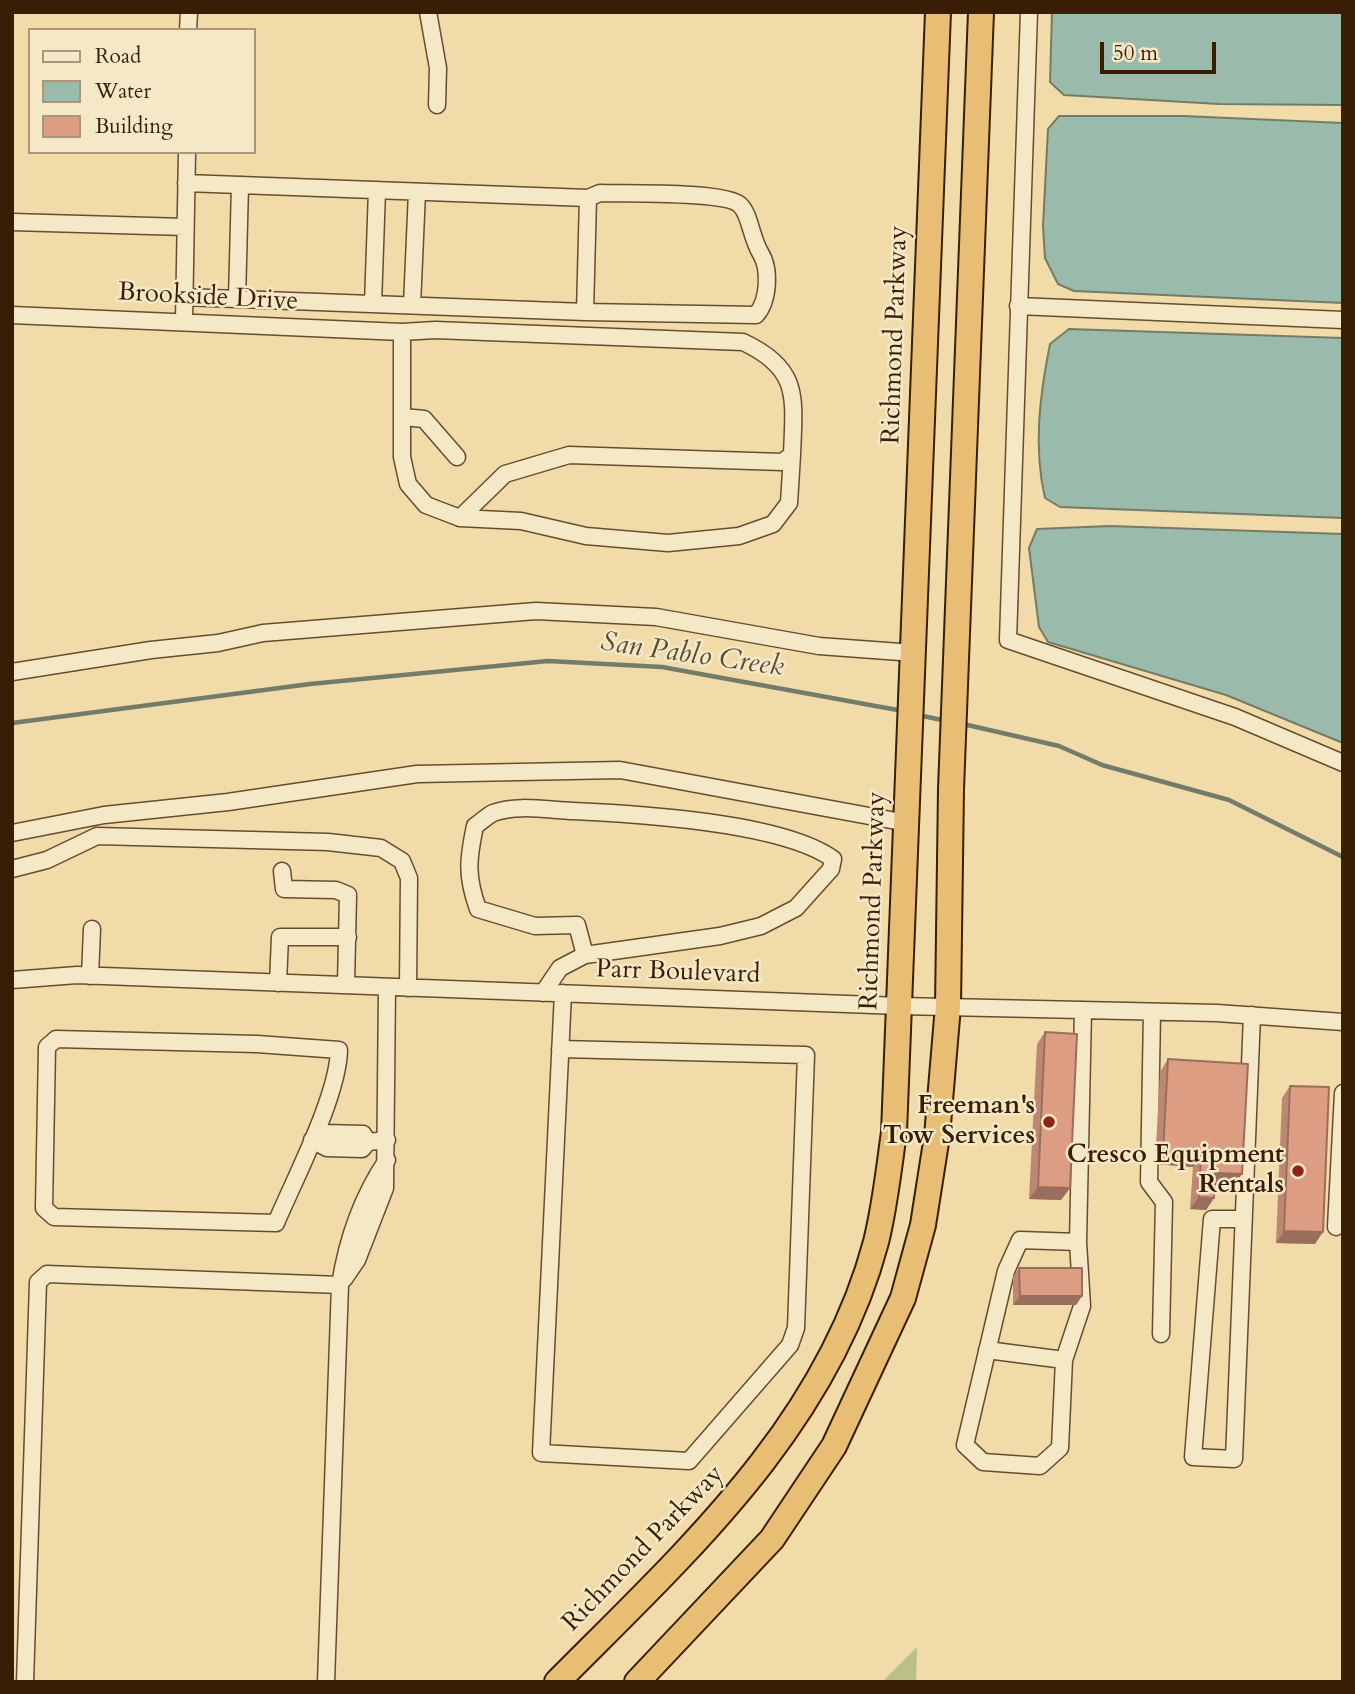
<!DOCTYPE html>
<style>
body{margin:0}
#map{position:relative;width:1355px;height:1694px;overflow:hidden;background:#f0dba9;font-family:Cardo,serif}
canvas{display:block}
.frame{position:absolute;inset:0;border:14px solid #391e05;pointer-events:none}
.legend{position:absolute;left:28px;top:28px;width:228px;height:126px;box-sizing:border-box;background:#f5e8c7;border:2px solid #aa9779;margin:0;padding:9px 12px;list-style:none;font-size:21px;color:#391e05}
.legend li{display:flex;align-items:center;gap:14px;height:35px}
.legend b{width:35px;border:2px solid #aa9779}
.scale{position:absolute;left:1100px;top:42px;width:116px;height:32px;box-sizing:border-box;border:4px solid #391e05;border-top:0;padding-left:9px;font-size:21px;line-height:24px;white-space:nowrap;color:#391e05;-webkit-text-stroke:5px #f5e8c7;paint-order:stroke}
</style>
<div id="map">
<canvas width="1355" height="1694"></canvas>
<div class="frame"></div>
<ul class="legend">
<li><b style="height:9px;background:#f5e8c7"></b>Road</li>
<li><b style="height:19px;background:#9abbab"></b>Water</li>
<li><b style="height:19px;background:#dc9d83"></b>Building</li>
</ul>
<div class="scale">50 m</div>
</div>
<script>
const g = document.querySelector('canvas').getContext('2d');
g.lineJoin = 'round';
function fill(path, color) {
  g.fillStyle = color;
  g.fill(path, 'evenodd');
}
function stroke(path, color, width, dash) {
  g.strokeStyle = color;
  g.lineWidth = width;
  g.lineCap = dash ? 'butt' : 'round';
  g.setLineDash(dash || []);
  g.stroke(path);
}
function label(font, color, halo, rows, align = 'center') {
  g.font = font + ' Cardo,serif';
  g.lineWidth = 5;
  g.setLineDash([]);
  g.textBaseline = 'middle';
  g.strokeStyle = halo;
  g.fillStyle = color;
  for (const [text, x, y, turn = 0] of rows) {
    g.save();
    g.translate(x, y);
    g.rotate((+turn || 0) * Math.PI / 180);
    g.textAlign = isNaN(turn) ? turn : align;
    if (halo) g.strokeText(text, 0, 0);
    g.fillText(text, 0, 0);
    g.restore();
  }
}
fill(new Path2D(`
 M 917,1647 L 916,1682 L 882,1682 Z`), '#b9c088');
const water = new Path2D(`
 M 1052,12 L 1343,12 L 1343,105 L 1219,104 L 1064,95 L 1050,82 Z
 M 1059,116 L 1183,116 L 1343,123 L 1343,303 L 1074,291 L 1058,284 L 1045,258 L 1043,226 L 1048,129 Z
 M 1069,329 L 1343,338 L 1343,518 L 1060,507 L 1045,498 C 1033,447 1040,394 1050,344 Z
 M 1110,526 L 1343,534 L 1343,743 L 1226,695 L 1048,642 L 1039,627 L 1029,548 L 1037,529 Z`);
fill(water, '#9abbab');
stroke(water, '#737c69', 2);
stroke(new Path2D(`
 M 918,715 L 947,721
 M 12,723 L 310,684 L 548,661 L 662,667 L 903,711
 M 963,724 L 1059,746 L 1102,765 L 1229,800 L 1343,857`), '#737c69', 4.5);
const minor = new Path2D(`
 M 428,12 L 438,68 L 437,105
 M 1029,12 L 1008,640 L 1235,717 L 1343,763
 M 188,30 L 189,12
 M 12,222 L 185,227
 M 184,297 L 585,312 L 588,198 L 186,183
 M 237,299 L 240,185
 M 373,304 L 377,190
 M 412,305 L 417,192
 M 1018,306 L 1343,320
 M 585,312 L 756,315 C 769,301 770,269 761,254 C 751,238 750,214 740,205 C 726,191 624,194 600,193 L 588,198
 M 12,315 L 402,332
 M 184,321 L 187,152
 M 435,330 L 743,342 C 801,369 794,398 792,455 L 782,462 L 569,455 L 505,474 L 460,518 L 426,505 L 408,484 L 402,457 L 402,332 Z
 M 403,417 L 424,419 L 457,457
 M 460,518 L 521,521 L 586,536 L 668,543 L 739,536 L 773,524 L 789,503 L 792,455
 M 12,672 L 151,650 L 218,643 L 263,633 L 536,611 L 656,617 L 819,646 L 914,653
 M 12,833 L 104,815 L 228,802 L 417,774 L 620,770 L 907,823
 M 12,869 L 47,860 L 97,836 L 328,842 L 381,848 L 402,861 L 409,878 L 408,988
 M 282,871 L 284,889 L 336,890 L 348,895 L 346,985
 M 90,976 L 92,929
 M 12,980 L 77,975 L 900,1006 L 1217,1013 L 1343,1022
 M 278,983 L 280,937 L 348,937
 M 543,993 L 560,968 L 585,955 L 720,936 L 761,926 L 796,908 L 831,869 L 833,859 C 781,822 638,814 573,811 C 548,810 516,804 493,813 C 487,816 481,822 475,826 C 468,859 466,876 478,909 L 535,926 L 577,925 L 585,955
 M 1152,1012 L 1149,1182 L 1164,1202 L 1161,1334
 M 56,1039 L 257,1044 L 339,1050 C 338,1096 295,1178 276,1223 L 54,1217 L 44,1208 L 47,1047 Z
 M 560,1049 L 806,1055 L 796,1328 L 790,1345 L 689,1461 L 541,1453 L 563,993
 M 312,1140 L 327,1148 L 362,1149 L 368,1142 L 387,1140
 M 312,1140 L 326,1133 L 363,1134 L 368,1142
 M 1244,1219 L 1212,1219 L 1193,1457 L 1234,1459 L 1252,1015
 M 1336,1227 L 1343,1093
 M 1078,1242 L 1020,1240 L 1006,1271 L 965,1445 L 983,1462 L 1040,1466 L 1060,1448 L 1064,1360 L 1082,1306 L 1078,1242 L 1083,1010
 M 344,1279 L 357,1260 L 385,1188 L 387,987
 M 987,1350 L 1064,1360
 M 25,1682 L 38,1282 L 47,1274 L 340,1285
 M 326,1682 L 340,1285 C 347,1240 362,1197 387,1160`);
const highway = new Path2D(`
 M 557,1682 C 686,1552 827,1426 876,1242 C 885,1206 889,1168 894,1132 L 938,12
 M 637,1682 L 772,1539 L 834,1446 L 903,1298 L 923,1225 L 937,1136 L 948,1006 L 951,789 L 981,12`);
stroke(minor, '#674d2e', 19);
stroke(highway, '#391e05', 28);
stroke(minor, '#f5e8c7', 16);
stroke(highway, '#e8be74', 24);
fill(new Path2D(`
 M 1045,1032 L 1070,1188 L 1061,1200 L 1029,1199 L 1037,1044 Z
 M 1168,1059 L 1234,1186 L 1215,1185 L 1214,1198 L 1206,1210 L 1190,1209 L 1193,1167 L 1155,1164 L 1160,1072 Z
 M 1290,1086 L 1315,1244 L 1276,1243 L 1282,1098 Z
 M 1019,1268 L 1082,1296 L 1076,1305 L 1013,1305 L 1013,1277 Z`), '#bd8771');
fill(new Path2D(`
 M 1163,1152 L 1201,1154 L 1193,1167 L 1155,1164 Z
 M 1215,1173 L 1242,1174 L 1234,1186 L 1207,1185 Z
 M 1038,1187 L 1070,1188 L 1061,1200 L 1029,1199 Z
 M 1199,1197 L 1214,1198 L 1206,1210 L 1190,1209 Z
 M 1284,1231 L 1323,1232 L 1315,1244 L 1276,1243 Z
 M 1020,1296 L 1082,1296 L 1076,1305 L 1013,1305 Z`), '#9a6e5c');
const building = new Path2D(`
 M 1045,1032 L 1077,1034 L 1070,1188 L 1038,1187 Z
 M 1168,1059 L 1248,1064 L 1242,1174 L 1215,1173 L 1214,1198 L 1199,1197 L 1201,1154 L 1163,1152 Z
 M 1290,1086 L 1329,1087 L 1323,1232 L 1284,1231 Z
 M 1019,1268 L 1082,1268 L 1082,1296 L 1020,1296 Z`);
fill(building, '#dc9d83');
stroke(building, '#9a6e5c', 2);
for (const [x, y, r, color] of [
 [1049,1122,7,"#8f2418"],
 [1298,1171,7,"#8f2418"]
]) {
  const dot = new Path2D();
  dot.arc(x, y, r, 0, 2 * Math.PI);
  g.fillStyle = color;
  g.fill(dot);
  stroke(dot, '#f5e8c7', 2.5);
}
label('26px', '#391e05', '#f5e8c7', [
 ["Brookside Drive",208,298,3],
 ["Richmond Parkway",896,335,-88],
 ["Richmond Parkway",874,901,-88],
 ["Parr Boulevard",678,973,2],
 ["Richmond Parkway",644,1549,-46]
]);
label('bold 26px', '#391e05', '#f5e8c7', [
 ["Freeman's",1035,1107],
 ["Tow Services",1035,1137],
 ["Cresco Equipment",1284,1156],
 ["Rentals",1284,1186]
], 'right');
label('italic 28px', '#564d37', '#f5e8c7', [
 ["San Pablo Creek",692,656,8]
]);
</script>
